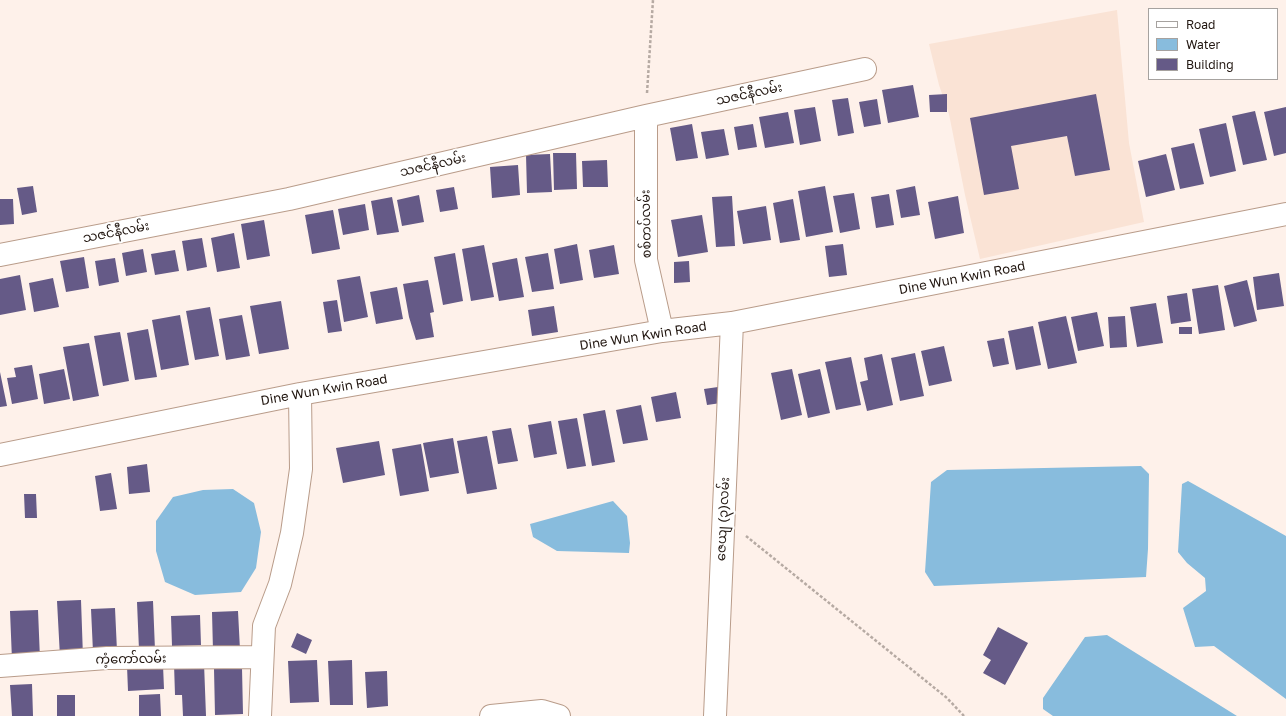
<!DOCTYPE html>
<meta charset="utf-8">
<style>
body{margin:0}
#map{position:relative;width:1286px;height:716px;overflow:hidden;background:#fef1ea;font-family:"Golos Text",sans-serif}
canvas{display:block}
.legend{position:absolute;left:1148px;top:8px;width:130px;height:72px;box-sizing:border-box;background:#fff;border:1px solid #a6a29f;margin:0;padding:5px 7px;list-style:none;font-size:12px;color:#211610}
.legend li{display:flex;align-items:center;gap:8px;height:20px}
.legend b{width:20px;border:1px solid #a6a29f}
</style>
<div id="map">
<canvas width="1286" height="716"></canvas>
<ul class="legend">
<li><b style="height:5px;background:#fff"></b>Road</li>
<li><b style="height:11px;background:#88bcdd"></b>Water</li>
<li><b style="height:11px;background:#655a87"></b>Building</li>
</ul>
</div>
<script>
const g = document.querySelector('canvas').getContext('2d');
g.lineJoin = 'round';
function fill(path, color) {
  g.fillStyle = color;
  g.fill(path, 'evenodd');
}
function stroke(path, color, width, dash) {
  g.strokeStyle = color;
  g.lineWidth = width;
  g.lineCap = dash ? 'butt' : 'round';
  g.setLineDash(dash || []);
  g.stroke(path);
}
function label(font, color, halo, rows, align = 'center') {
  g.font = font + ' "Golos Text","Noto Sans Myanmar",sans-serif';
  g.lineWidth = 4;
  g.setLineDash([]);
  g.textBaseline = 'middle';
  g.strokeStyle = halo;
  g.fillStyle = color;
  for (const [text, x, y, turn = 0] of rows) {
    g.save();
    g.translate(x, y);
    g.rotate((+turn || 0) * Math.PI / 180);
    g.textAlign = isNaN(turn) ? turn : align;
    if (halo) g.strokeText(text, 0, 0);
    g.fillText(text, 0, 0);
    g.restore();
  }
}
fill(new Path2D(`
 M 1117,10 L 1129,143 L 1144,222 L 980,259 L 965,195 L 949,114 L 939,85 L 929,44 Z`), '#fae3d5');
fill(new Path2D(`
 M 1141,466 L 1149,474 L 1148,549 L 1146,577 L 934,586 L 925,572 L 931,482 L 947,470 Z
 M 1188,481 L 1286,536 L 1286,699 L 1214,646 L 1195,647 L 1183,608 L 1206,591 L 1205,578 L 1187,563 L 1178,552 L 1182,484 Z
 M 233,489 L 254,503 L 261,532 L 256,568 L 241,592 L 195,595 L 165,582 L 156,551 L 156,521 L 173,497 L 203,490 Z
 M 613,501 L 627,516 L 630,543 L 629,553 L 557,551 L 533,537 L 530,524 Z
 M 1107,635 L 1237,716 L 1053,716 L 1043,709 L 1043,698 L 1085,637 Z`), '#88bcdd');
fill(new Path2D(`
 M 913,85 L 919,117 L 888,123 L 882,90 Z
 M 947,94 L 947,112 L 930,112 L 929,95 Z
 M 1096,94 L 1110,170 L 1075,176 L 1067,136 L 1011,146 L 1019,189 L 984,195 L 970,118 Z
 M 848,98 L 854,133 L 838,136 L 832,100 Z
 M 877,99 L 881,124 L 864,127 L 859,102 Z
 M 815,107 L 821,141 L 800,145 L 794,110 Z
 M 1286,107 L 1286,153 L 1274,156 L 1264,112 Z
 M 1255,111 L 1267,160 L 1243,165 L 1232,116 Z
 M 788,112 L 794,143 L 765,148 L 759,117 Z
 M 1226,123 L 1236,171 L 1210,177 L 1199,129 Z
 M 692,124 L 698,158 L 676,161 L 670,128 Z
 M 753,124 L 757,147 L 738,150 L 734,127 Z
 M 724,129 L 729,155 L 706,159 L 701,132 Z
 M 1194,143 L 1204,184 L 1180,189 L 1171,148 Z
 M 553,153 L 576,153 L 577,189 L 554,190 Z
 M 550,154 L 552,192 L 527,193 L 526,155 Z
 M 1166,154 L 1175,190 L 1146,197 L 1138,161 Z
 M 607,160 L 608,187 L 583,187 L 582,161 Z
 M 518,165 L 520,195 L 492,198 L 490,167 Z
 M 33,186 L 37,212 L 22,215 L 17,188 Z
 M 825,186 L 833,232 L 806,237 L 798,191 Z
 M 915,186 L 920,215 L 901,218 L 896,190 Z
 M 454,187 L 458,209 L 440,212 L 436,190 Z
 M 854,193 L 860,229 L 840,233 L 833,196 Z
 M 889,194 L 894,225 L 876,228 L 871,197 Z
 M 419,195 L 424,222 L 402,226 L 397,200 Z
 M 732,196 L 735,246 L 716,247 L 712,197 Z
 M 958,196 L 964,233 L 935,239 L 928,202 Z
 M 392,197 L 399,232 L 377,235 L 371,201 Z
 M 0,199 L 13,199 L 14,224 L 0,225 Z
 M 793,199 L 800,240 L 780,243 L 773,203 Z
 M 365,204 L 369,230 L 343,235 L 338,209 Z
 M 766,206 L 771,240 L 743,244 L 737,211 Z
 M 333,210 L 340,249 L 312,254 L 305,215 Z
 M 702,215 L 708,252 L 678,257 L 671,220 Z
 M 264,220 L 270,256 L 247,260 L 241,224 Z
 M 234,233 L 240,268 L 217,272 L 211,238 Z
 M 202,238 L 207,267 L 187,271 L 182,241 Z
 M 577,244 L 583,280 L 560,284 L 554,249 Z
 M 843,244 L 847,275 L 829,277 L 825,246 Z
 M 484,245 L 494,297 L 471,301 L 462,249 Z
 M 614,245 L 619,274 L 594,278 L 589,250 Z
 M 143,249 L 147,272 L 126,276 L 122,253 Z
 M 175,250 L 179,271 L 155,275 L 151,254 Z
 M 455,253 L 463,301 L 443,305 L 434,257 Z
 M 548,253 L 554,289 L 532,292 L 525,257 Z
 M 84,257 L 89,288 L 66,292 L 60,261 Z
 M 115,258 L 119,282 L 99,286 L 95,261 Z
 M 517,258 L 524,297 L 499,301 L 492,263 Z
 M 689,261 L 690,282 L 674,283 L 674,262 Z
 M 1279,273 L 1284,306 L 1257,310 L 1253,277 Z
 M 20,275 L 26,310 L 0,315 L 0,279 Z
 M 360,276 L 368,317 L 344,322 L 337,280 Z
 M 53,278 L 59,307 L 34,312 L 29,283 Z
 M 428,280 L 434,312 L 430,313 L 434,337 L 416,340 L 409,317 L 403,284 Z
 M 1247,280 L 1257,321 L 1234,327 L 1224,286 Z
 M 1218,285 L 1225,330 L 1199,334 L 1192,289 Z
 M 397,287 L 403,319 L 376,324 L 370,292 Z
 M 1187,293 L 1191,321 L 1171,324 L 1167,296 Z
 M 337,300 L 342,331 L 328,333 L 323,302 Z
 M 281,301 L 289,349 L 259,354 L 250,306 Z
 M 1156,303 L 1163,343 L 1137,347 L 1130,307 Z
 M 554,306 L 558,332 L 532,336 L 528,310 Z
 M 210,307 L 219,356 L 195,360 L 186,311 Z
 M 1097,312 L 1104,346 L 1078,351 L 1071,317 Z
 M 180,315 L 189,365 L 161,370 L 152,320 Z
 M 242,315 L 250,356 L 226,360 L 219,319 Z
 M 1066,316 L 1077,363 L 1048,369 L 1038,322 Z
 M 1125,316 L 1127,347 L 1110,348 L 1108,317 Z
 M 1033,326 L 1041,365 L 1016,370 L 1008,331 Z
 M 1179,327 L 1192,327 L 1192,334 L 1179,334 Z
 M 148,329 L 157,377 L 135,380 L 127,333 Z
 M 120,332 L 129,381 L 103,386 L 94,336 Z
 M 1004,338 L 1009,364 L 993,367 L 987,341 Z
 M 89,343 L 99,396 L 73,401 L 63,347 Z
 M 944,346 L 952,381 L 929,386 L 921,351 Z
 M 915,353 L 924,396 L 900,401 L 891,358 Z
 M 882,354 L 893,405 L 867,411 L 860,382 L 868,380 L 864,358 Z
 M 851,357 L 861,405 L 836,410 L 825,362 Z
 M 32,365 L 38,399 L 12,404 L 7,378 L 16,377 L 14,368 Z
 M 64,369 L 70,399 L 44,404 L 39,374 Z
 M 792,369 L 802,415 L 781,420 L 771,373 Z
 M 820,369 L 830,413 L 808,418 L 798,374 Z
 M 0,372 L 7,406 L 0,407 Z
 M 718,387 L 721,403 L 707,405 L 704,389 Z
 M 676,392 L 681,418 L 656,422 L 651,397 Z
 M 641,405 L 648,440 L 623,444 L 616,410 Z
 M 605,410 L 615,462 L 592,466 L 583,414 Z
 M 577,418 L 586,466 L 567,469 L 558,421 Z
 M 551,421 L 557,454 L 534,458 L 528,425 Z
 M 511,428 L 518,461 L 498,464 L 492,431 Z
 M 487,436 L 497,489 L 467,494 L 457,441 Z
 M 453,438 L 459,473 L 430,478 L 423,443 Z
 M 379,441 L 385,475 L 343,483 L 336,448 Z
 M 421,444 L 429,491 L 400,496 L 392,449 Z
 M 147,464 L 150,492 L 129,494 L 127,467 Z
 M 111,473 L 117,509 L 100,511 L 95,476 Z
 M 24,494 L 36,494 L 37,518 L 25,518 Z
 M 81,600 L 83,657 L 60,657 L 57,601 Z
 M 153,601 L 155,650 L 139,650 L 137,602 Z
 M 115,608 L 117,651 L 93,652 L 91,609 Z
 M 38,610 L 40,659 L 12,660 L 10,611 Z
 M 238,611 L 240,650 L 213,651 L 212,612 Z
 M 200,615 L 201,645 L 172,646 L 171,616 Z
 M 998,627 L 1028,643 L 1005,685 L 983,673 L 991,660 L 983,655 Z
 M 297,633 L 312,640 L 306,654 L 291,647 Z
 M 317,660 L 319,702 L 290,703 L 288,661 Z
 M 352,660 L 353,705 L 330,705 L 328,661 Z
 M 204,663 L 206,716 L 183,716 L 182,695 L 175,695 L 174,664 Z
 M 163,665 L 164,689 L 128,691 L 127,666 Z
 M 242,668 L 243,714 L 215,715 L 214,669 Z
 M 387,671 L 388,706 L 367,708 L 365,672 Z
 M 32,684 L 33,716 L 12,716 L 10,685 Z
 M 160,694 L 161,716 L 139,716 L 139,695 Z
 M 57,695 L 75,695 L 75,716 L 57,716 Z`), '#655a87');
const minor = new Path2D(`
 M 646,116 L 646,260 L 662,331
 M 0,255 L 289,199 L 646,116 L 865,69
 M 0,455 L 300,394 L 662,331 L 732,323 L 1286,214
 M 0,666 L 107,658 L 262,657
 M 260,716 L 264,626 L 280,584 L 292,533 L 301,469 L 300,394
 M 491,716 L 542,711 L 559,716
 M 715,716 L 732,323`);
stroke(minor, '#b99c8a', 24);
stroke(new Path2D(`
 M 647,93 L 653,0
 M 746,536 L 947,698 L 964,716`), '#b6aaa3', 2.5, [3, 2]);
stroke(minor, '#fff', 22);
label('13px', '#211610', '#fff', [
 ["သဇင်နီလမ်း",749,94,-12],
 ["သဇင်နီလမ်း",433,165,-13],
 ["စစ်တပ်လမ်း",646,224,-91],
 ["သဇင်နီလမ်း",116,232,-11],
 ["Dine Wun Kwin Road",962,278,-11],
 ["Dine Wun Kwin Road",643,336,-9],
 ["Dine Wun Kwin Road",324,390,-10],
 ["ဇေယျ (၃)လမ်း",723,519,-87],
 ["ကံ့ကော်လမ်း",131,659,-1]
]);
</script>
